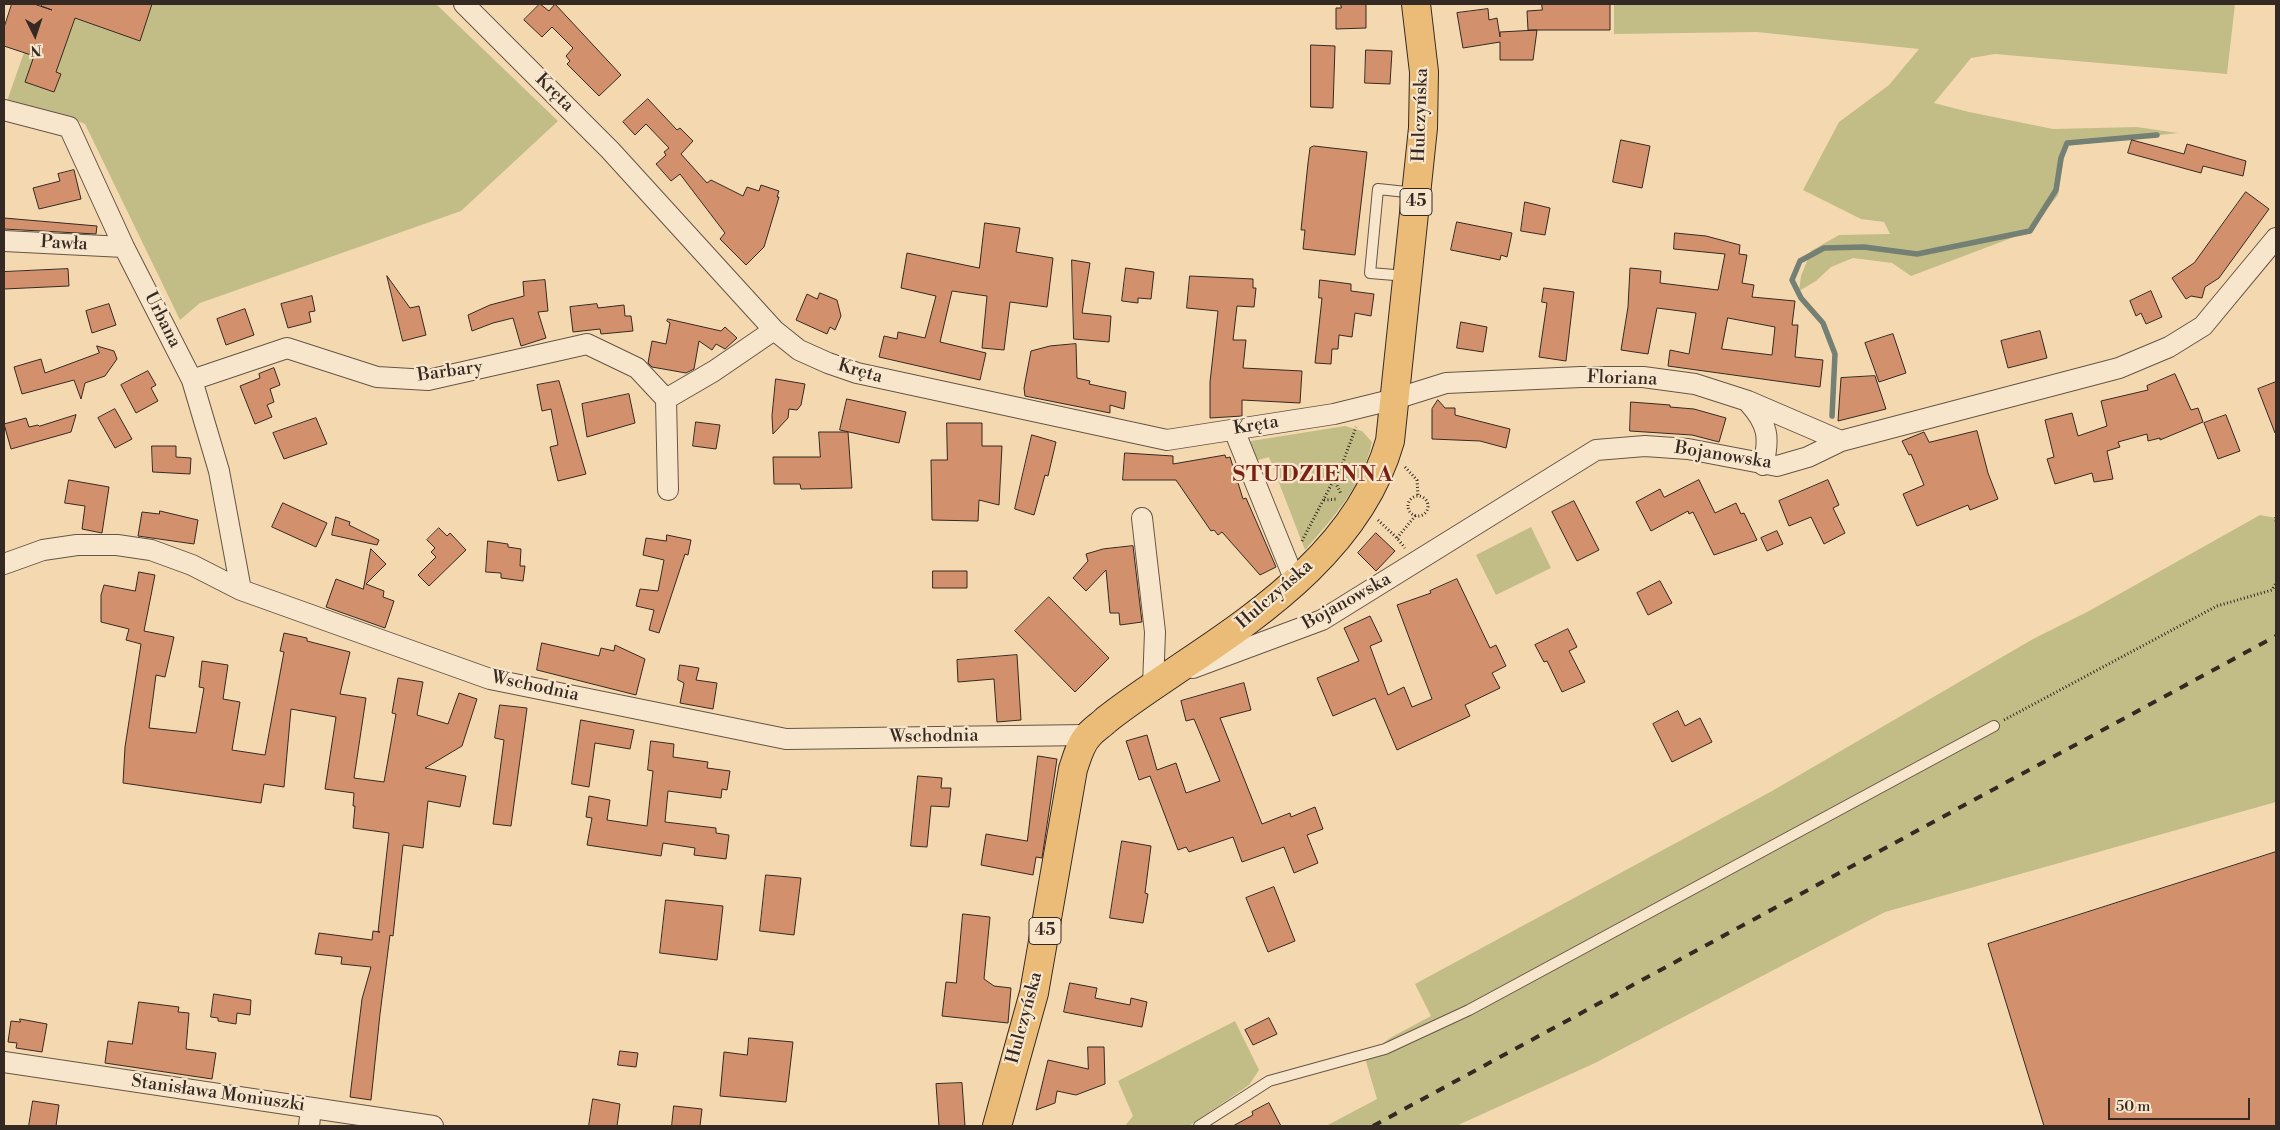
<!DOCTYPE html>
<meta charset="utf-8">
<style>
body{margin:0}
#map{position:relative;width:2280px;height:1130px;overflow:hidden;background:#f4d9b0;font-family:"Libre Bodoni",serif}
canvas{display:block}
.frame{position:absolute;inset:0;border:5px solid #352923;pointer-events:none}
.north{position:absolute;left:10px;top:10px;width:50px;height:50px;-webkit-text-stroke:4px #f8e6cc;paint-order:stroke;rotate:176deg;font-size:14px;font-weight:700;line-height:20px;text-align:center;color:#352923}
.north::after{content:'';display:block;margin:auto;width:18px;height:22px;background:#352923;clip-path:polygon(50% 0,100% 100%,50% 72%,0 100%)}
.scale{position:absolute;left:2108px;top:1098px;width:142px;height:22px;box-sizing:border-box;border:2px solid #352923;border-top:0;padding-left:6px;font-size:15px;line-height:18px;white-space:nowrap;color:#352923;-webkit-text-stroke:4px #f8e6cc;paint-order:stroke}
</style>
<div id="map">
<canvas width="2280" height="1130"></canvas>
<div class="frame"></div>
<div class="north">N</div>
<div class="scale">50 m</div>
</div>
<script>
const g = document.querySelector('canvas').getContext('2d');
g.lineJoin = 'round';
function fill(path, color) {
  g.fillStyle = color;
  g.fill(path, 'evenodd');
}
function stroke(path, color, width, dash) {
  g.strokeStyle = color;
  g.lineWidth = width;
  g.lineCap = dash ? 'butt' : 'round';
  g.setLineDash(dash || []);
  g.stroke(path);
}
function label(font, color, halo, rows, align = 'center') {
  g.font = font + ' "Libre Bodoni",serif';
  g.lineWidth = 4.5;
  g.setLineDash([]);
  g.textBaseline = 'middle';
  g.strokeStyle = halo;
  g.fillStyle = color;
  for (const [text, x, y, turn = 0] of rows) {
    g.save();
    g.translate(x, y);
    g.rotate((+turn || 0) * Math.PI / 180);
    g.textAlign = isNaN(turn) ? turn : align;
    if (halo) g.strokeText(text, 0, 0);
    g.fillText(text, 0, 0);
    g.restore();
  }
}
fill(new Path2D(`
 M 41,4 L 436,4 L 558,121 L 461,211 L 200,303 L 180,320 L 85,124 L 57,113 L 7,101 Z
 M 1614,4 L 2235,4 L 2227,74 L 1995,54 L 1971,58 L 1934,103 L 1969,112 L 2053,129 L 2137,127 L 2178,133 L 2066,146 L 2058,195 L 2030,231 L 1911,276 L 1892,263 L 1853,258 L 1831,267 L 1816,281 L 1799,291 L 1801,276 L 1811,251 L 1839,235 L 1890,234 L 1884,222 L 1861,219 L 1803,190 L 1839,122 L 1889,85 L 1919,49 L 1757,32 L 1614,34 Z
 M 1345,426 L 1362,431 L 1372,442 C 1363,485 1333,518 1305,550 L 1269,457 L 1258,460 L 1251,451 L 1251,441 Z
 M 2260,515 L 2276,518 L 2276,802 L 1885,912 L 1595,1063 L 1456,1126 L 1326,1126 L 1377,1099 L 1365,1058 L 1390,1038 L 1431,1016 L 1415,984 L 1772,791 L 2033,639 L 2089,611 Z
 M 1531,527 L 1551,568 L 1496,595 L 1476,555 Z
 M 1235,1021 L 1259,1070 L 1249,1085 L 1189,1126 L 1125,1126 L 1133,1116 L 1118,1081 Z`), '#c2bd86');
stroke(new Path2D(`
 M 1832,416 L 1835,354 L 1823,323 L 1801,298 L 1792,280 L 1800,261 L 1824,248 L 1864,247 L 1917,254 L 2030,231 L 2056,190 L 2061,158 L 2067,143 L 2157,135`), '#738073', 5.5);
const building = new Path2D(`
 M 12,4 L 34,4 L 52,10 L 41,6 L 42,4 L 152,4 L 140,41 L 75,18 L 56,72 L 61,74 L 54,92 L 25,82 L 34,56 L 4,46 L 4,28 Z
 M 540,4 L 549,11 L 555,4 L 621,75 L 599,96 L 567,64 L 570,61 L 566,56 L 573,48 L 552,27 L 542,37 L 524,20 Z
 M 1341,4 L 1366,4 L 1366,28 L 1336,29 L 1336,8 L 1341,8 Z
 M 1542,4 L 1610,4 L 1610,30 L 1528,30 L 1527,11 L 1542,10 Z
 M 1488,9 L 1489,20 L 1497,18 L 1500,37 L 1500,32 L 1537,30 L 1533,60 L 1500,60 L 1500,42 L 1463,48 L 1457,13 Z
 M 1311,45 L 1335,46 L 1333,108 L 1311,107 Z
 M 1366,50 L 1392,51 L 1390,84 L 1365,83 Z
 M 648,99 L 677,130 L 680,128 L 693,141 L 681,154 L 707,183 L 711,180 L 743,196 L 747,187 L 759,191 L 761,185 L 779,191 L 777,197 L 779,197 L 764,247 L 746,265 L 720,239 L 725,233 L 680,174 L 671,181 L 656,164 L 666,155 L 664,152 L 669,148 L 646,124 L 635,135 L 623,122 Z
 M 1621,140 L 1650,146 L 1642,188 L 1613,182 Z
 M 2132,140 L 2184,154 L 2187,144 L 2246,161 L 2243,176 L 2203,166 L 2201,173 L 2128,153 Z
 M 1314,146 L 1367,152 L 1355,255 L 1303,249 L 1305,230 L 1301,230 L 1308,163 L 1310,148 Z
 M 74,170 L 81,199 L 39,209 L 33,188 L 60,181 L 58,174 Z
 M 2246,192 L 2269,209 L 2219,278 L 2205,287 L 2202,298 L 2191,296 L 2186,299 L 2172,278 L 2194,263 Z
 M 1525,202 L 1550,208 L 1545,235 L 1521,231 Z
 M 4,218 L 97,226 L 96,234 L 4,229 Z
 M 1457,222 L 1512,233 L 1507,257 L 1501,255 L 1500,260 L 1451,250 Z
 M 985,223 L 1020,228 L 1016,252 L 1053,258 L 1047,307 L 1010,302 L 1004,350 L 982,348 L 987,296 L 952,291 L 940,342 L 986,353 L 980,380 L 879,357 L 884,336 L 897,339 L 898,332 L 925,338 L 936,296 L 901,288 L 907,253 L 979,268 Z
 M 1675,233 L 1706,236 L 1740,245 L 1739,254 L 1747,255 L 1742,283 L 1754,285 L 1752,297 L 1795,301 L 1792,325 L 1798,325 L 1795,357 L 1823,360 L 1820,387 L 1668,366 L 1670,350 L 1689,354 L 1696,313 L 1657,308 L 1648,354 L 1621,350 L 1628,307 L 1630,268 L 1661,271 L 1660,283 L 1718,290 L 1725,254 L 1674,249 ZM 1728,318 L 1775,327 L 1772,355 L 1722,349 Z
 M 1072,260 L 1090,263 L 1082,313 L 1111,316 L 1109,342 L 1074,339 Z
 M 1126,268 L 1154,272 L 1151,299 L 1138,298 L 1138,303 L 1122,301 Z
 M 68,269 L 69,286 L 4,289 L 4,272 Z
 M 387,276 L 410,308 L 419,306 L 426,335 L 403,341 Z
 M 1190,276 L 1253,279 L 1253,288 L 1256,288 L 1254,307 L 1237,306 L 1233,340 L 1246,340 L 1243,368 L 1302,371 L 1300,403 L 1242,400 L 1242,416 L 1210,418 L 1210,382 L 1218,311 L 1187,308 Z
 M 545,280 L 548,311 L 538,312 L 546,338 L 521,346 L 513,318 L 493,323 L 472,331 L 468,315 L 490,305 L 524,296 L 523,282 Z
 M 1320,280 L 1351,284 L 1351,291 L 1374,294 L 1371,316 L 1355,313 L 1352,337 L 1339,335 L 1338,349 L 1332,349 L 1331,364 L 1315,363 L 1322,298 L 1319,298 Z
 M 1544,288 L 1574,292 L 1566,361 L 1539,357 L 1547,303 L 1542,302 Z
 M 2151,291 L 2162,317 L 2146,324 L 2141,313 L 2136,316 L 2130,301 Z
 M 820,293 L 837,300 L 841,316 L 835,330 L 830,327 L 827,334 L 796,320 L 807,294 L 817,299 Z
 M 312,296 L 315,311 L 309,312 L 311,322 L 288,328 L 281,304 Z
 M 109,304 L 116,325 L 92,333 L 86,311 Z
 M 597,304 L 598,308 L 624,305 L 625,316 L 631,316 L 633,331 L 601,334 L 600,329 L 573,332 L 570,307 Z
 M 245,309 L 254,335 L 226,345 L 217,319 Z
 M 668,319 L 721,331 L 725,327 L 737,338 L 725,349 L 716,344 L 712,350 L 699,341 L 694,369 L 686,373 L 652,367 L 648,363 L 652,341 L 666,344 L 670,323 L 667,321 Z
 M 1461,322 L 1487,327 L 1483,352 L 1457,348 Z
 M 2040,331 L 2047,358 L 2008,368 L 2001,341 Z
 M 1893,334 L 1906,373 L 1879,382 L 1865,343 Z
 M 1076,344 L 1077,378 L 1090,381 L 1089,384 L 1126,392 L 1124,409 L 1110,405 L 1110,413 L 1025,396 L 1024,388 L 1031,351 L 1050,346 Z
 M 97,346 L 114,351 L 117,359 L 105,376 L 85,383 L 81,399 L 74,380 L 22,394 L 14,367 L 41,359 L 45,373 L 99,353 Z
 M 274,368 L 280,385 L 270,389 L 274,402 L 267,405 L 272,417 L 255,424 L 240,386 L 260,378 L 259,374 Z
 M 148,371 L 156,385 L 151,388 L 158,401 L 136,413 L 121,385 Z
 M 2175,374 L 2191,410 L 2198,408 L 2203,422 L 2160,440 L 2160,438 L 2148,441 L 2147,434 L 2118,442 L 2120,447 L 2107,451 L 2113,479 L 2094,482 L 2092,473 L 2055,484 L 2047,459 L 2054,457 L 2045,420 L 2072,413 L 2078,436 L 2107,426 L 2101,401 L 2148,390 L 2147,386 Z
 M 1875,376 L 1886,409 L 1838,421 L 1841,378 Z
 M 776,379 L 805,384 L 801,405 L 797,410 L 789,409 L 788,418 L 773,434 L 772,416 Z
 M 559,381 L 586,474 L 558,481 L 550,447 L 558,445 L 551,409 L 542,411 L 537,385 Z
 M 2276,382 L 2276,433 L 2275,433 L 2258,389 Z
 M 629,394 L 635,423 L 587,437 L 582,404 Z
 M 847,399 L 906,412 L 899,443 L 840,430 Z
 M 1438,400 L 1445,408 L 1455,408 L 1455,415 L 1510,429 L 1506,448 L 1480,441 L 1432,439 L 1432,409 Z
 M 1631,402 L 1670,405 L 1670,407 L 1694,409 L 1726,418 L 1719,442 L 1692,435 L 1630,431 Z
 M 115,409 L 132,439 L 115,448 L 98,418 Z
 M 76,415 L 71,432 L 11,449 L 4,424 L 26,418 L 29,427 L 38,425 L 39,426 Z
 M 2226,415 L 2240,451 L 2218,459 L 2204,423 Z
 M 316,418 L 327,444 L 284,459 L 273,433 Z
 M 696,422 L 720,425 L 716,449 L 693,446 Z
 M 947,423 L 982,423 L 982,446 L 1002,446 L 999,505 L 979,500 L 978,521 L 932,520 L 931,460 L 947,460 Z
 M 1977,431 L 1988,473 L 1998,499 L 1970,510 L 1968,505 L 1917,526 L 1903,494 L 1924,485 L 1911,454 L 1909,455 L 1902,441 L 1924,432 L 1929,442 Z
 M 819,432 L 848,432 L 852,488 L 801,489 L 800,484 L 774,484 L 773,457 L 820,457 Z
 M 1032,435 L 1056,442 L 1048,476 L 1045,475 L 1034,515 L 1015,509 Z
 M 152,446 L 176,446 L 176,457 L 191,458 L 190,474 L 153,472 Z
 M 1125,453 L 1173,456 L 1173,464 L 1225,455 L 1226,458 L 1230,457 L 1243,499 L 1246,498 L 1276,567 L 1260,575 L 1222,532 L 1218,535 L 1214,530 L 1211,531 L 1176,480 L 1123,480 Z
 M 69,480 L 109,487 L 102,533 L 82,529 L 85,506 L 65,503 Z
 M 1699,480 L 1715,513 L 1736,503 L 1741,514 L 1744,513 L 1757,540 L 1714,555 L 1693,512 L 1689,514 L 1688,511 L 1651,531 L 1636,502 L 1660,489 L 1664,497 Z
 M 1828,480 L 1839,505 L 1833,508 L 1845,533 L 1824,544 L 1811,517 L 1789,526 L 1779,501 Z
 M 1574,501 L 1599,550 L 1577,561 L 1552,512 Z
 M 283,503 L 327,523 L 316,547 L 272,527 Z
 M 160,511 L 198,520 L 194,544 L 138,536 L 142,512 L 159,514 Z
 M 336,517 L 350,522 L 349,525 L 379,540 L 377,545 L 332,535 Z
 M 439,528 L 447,536 L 450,533 L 466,550 L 429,586 L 418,575 L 436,557 L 431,552 L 435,548 L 427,540 Z
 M 1777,531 L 1783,544 L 1767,551 L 1761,538 Z
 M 1376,533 L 1395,551 L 1376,571 L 1358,553 Z
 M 667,535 L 691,540 L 688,555 L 685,554 L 659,633 L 649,630 L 654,610 L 636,606 L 640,589 L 658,591 L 664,560 L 643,555 L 646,538 L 666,541 Z
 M 488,541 L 508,544 L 508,547 L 521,549 L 520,566 L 525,566 L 523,581 L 501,578 L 501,573 L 486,572 Z
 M 1133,546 L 1142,622 L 1120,625 L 1119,613 L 1110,613 L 1106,570 L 1086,591 L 1073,578 L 1088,561 L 1086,554 L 1103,549 Z
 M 371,549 L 386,564 L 366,584 L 384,591 L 383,597 L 394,601 L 385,628 L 326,607 L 336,579 L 363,589 Z
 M 933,571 L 967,571 L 967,588 L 933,588 Z
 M 139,572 L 155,575 L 144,631 L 174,637 L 165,677 L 156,675 L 149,728 L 196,733 L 204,688 L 199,687 L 202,661 L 228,665 L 223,699 L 240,702 L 232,750 L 265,755 L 284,652 L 280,651 L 284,633 L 307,638 L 307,641 L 350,652 L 340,694 L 366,698 L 354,778 L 384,782 L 396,714 L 392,713 L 398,678 L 423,682 L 417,715 L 448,724 L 459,693 L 477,699 L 462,746 L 425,768 L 466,776 L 460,807 L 428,801 L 423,848 L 403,845 L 393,936 L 390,935 L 380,1014 L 371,1100 L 350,1097 L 362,999 L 371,967 L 341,964 L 342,957 L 315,954 L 319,933 L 372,940 L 373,931 L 380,932 L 378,932 L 389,833 L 353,828 L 355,806 L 353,806 L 354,793 L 325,789 L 336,717 L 291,709 L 284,787 L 264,784 L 261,803 L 123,783 L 125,747 L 141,644 L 126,640 L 129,629 L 101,622 L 101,595 L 104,585 L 135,591 Z
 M 1457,579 L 1490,648 L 1496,645 L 1506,666 L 1492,673 L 1500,688 L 1465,705 L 1470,716 L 1397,750 L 1375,698 L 1333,716 L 1317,678 L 1359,661 L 1344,628 L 1370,616 L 1382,641 L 1370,646 L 1388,695 L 1404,687 L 1412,707 L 1432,699 L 1397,605 L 1431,593 L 1430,591 Z
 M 1660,581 L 1672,603 L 1648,615 L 1637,593 Z
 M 1049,597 L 1109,658 L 1075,692 L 1015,631 Z
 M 1568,629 L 1577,647 L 1569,651 L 1585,682 L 1562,692 L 1547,661 L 1544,662 L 1535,645 Z
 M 542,643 L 599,656 L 601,648 L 614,651 L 615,645 L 645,659 L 636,695 L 537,670 Z
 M 1017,655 L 1021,720 L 997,722 L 994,679 L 958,682 L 957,660 Z
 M 680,665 L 699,668 L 696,680 L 717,683 L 713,709 L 680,703 L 684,683 L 678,680 Z
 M 1244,683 L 1251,710 L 1220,718 L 1262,824 L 1290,813 L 1291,817 L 1315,807 L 1323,829 L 1307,835 L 1318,863 L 1294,873 L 1284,847 L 1242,862 L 1233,837 L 1189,852 L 1186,847 L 1178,850 L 1150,776 L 1139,780 L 1126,741 L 1147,735 L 1157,770 L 1176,763 L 1186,793 L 1220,781 L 1194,719 L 1186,721 L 1181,701 Z
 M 500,705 L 527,708 L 511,826 L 493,824 L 504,740 L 495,738 Z
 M 1678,711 L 1685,726 L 1700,718 L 1712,742 L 1672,762 L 1653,724 Z
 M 581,720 L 634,730 L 630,749 L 595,743 L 589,787 L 572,784 Z
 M 651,741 L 674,744 L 673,757 L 708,762 L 707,768 L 730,771 L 727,790 L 722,789 L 721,798 L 668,791 L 665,822 L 716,828 L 716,833 L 729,835 L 726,859 L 694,855 L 695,848 L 663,843 L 661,856 L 587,845 L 592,818 L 586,817 L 589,796 L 610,800 L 607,820 L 647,826 L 653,771 L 648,770 Z
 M 1038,756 L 1057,759 L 1042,858 L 1036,857 L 1033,875 L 981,865 L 986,834 L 1027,841 Z
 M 918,776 L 942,778 L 941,788 L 951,788 L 949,807 L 931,806 L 927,847 L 911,846 Z
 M 1122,841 L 1151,846 L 1145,893 L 1148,894 L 1143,923 L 1110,918 Z
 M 2276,852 L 2276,1126 L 2044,1126 L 1988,944 Z
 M 766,875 L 801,878 L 794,935 L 760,931 Z
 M 1274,887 L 1295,941 L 1268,952 L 1246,898 Z
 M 666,900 L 723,906 L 717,960 L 660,953 Z
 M 963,914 L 990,917 L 984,979 L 994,986 L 1011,988 L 1008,1023 L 942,1016 L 946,982 L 956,983 Z
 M 1070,983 L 1097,988 L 1095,998 L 1130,1005 L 1131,998 L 1147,1002 L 1142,1027 L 1064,1012 Z
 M 214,994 L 251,1000 L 250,1015 L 237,1013 L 236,1024 L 218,1021 L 218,1018 L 211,1017 Z
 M 139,1002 L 179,1007 L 178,1012 L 189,1013 L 186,1049 L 216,1053 L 212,1079 L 105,1063 L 108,1041 L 132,1044 Z
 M 1269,1018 L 1277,1034 L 1253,1045 L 1245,1030 Z
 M 20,1019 L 47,1024 L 42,1052 L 16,1048 L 17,1043 L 8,1042 L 11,1021 L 20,1022 Z
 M 749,1038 L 793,1042 L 786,1102 L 720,1096 L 724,1052 L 747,1055 Z
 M 1088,1047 L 1104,1047 L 1105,1084 L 1076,1095 L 1057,1091 L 1055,1103 L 1036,1110 L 1048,1060 L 1088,1069 Z
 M 620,1051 L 638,1053 L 636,1067 L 618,1065 Z
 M 962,1083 L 965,1126 L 939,1126 L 936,1084 Z
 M 593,1099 L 620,1104 L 617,1126 L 589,1126 Z
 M 33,1101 L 59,1105 L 56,1126 L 29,1126 Z
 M 1269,1103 L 1281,1126 L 1233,1126 L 1253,1115 L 1252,1112 Z
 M 674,1106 L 702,1109 L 700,1126 L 672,1126 Z`);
fill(building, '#d3906c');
stroke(building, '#352923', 1);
const service = new Path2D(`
 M 1407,276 L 1370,273 L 1378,189 L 1416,193
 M 1199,1126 L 1269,1081 L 1385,1049 L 1469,1010 L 1994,726`);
const minor = new Path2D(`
 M 464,4 L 610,150 L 774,330 L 799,350 L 828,363 L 857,373 L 1167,440 L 1334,414 L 1395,399 L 1446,383 L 1581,377 L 1643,377 L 1695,384 L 1748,401 L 1841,441
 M 4,110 L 69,127 L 124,247 L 192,380 L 219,471 L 241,590
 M 4,241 L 124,247
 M 192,380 L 287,348 L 377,377 L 428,380 L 587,344 L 637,368 L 666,399
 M 1749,403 C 1768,424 1770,438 1763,465
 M 1234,430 L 1295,581
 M 668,490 L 666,399 L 714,371 L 774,330
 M 1142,518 L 1155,632 L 1153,686
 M 4,564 L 43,550 L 77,545 L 117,545 L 151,550 L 192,565 L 241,590 L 490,679 L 786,739 L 1088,735
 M 1193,668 L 1322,620 L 1596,450 L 1645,446 L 1688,449 L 1777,466 L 1808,457 L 1841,441 L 2119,368 L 2169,347 L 2203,326 L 2276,238
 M 4,1062 L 433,1126
 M 309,1126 L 311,1108`);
const primary = new Path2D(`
 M 997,1126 L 1034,993 L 1073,769 C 1077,758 1080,744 1089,735 C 1094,729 1101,725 1106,720 C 1131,700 1158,683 1184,665 C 1268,609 1361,543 1390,441 L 1423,128 L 1424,72 L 1416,4`);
stroke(service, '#655546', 12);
stroke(minor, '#655546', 22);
stroke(primary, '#352923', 30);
stroke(new Path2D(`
 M 1405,467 L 1417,480 L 1418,496
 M 1334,479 L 1341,494
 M1408 506a10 10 0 1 1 20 0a10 10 0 1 1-20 0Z
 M 1324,500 L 1337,499
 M 2276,517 L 2276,524
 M 1378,520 L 1397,538 L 1405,548
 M 1397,538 L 1416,515
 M 1302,541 L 1343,462 L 1356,427
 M 2004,720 L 2217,606 L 2272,590 L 2276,583`), '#352923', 3, [1, 2.5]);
stroke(service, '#f8e6cc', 10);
stroke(minor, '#f8e6cc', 20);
stroke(primary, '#eabc78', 28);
stroke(new Path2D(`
 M 1373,1126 L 2276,636`), '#352923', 4, [9, 9]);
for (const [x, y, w] of [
 [1416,202,32],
 [1045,931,32]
]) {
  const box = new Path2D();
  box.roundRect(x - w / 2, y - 13.5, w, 27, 4);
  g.fillStyle = '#f8e6cc';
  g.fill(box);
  stroke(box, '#352923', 1);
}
label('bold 16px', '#352923', null, [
 ["45",1416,202],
 ["45",1045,931]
]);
label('18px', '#352923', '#f8e6cc', [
 ["Kręta",554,93,45],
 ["Hulczyńska",1421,115,-88],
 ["Pawła",64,244,3],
 ["Urbana",162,320,63],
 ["Barbary",450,372,-8],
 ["Kręta",860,372,16],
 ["Floriana",1622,379,2],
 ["Kręta",1256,426,-9],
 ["Bojanowska",1723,456,9],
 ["Hulczyńska",1275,595,-41],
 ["Bojanowska",1347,602,-29],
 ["Wschodnia",535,687,12],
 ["Wschodnia",934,737,-1],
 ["Hulczyńska",1025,1018,-75],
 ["Stanisława Moniuszki",218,1094,8]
]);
g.letterSpacing = '1px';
label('bold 22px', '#7a1f14', '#f8e6cc', [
 ["STUDZIENNA",1313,476]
]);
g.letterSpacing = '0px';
</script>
